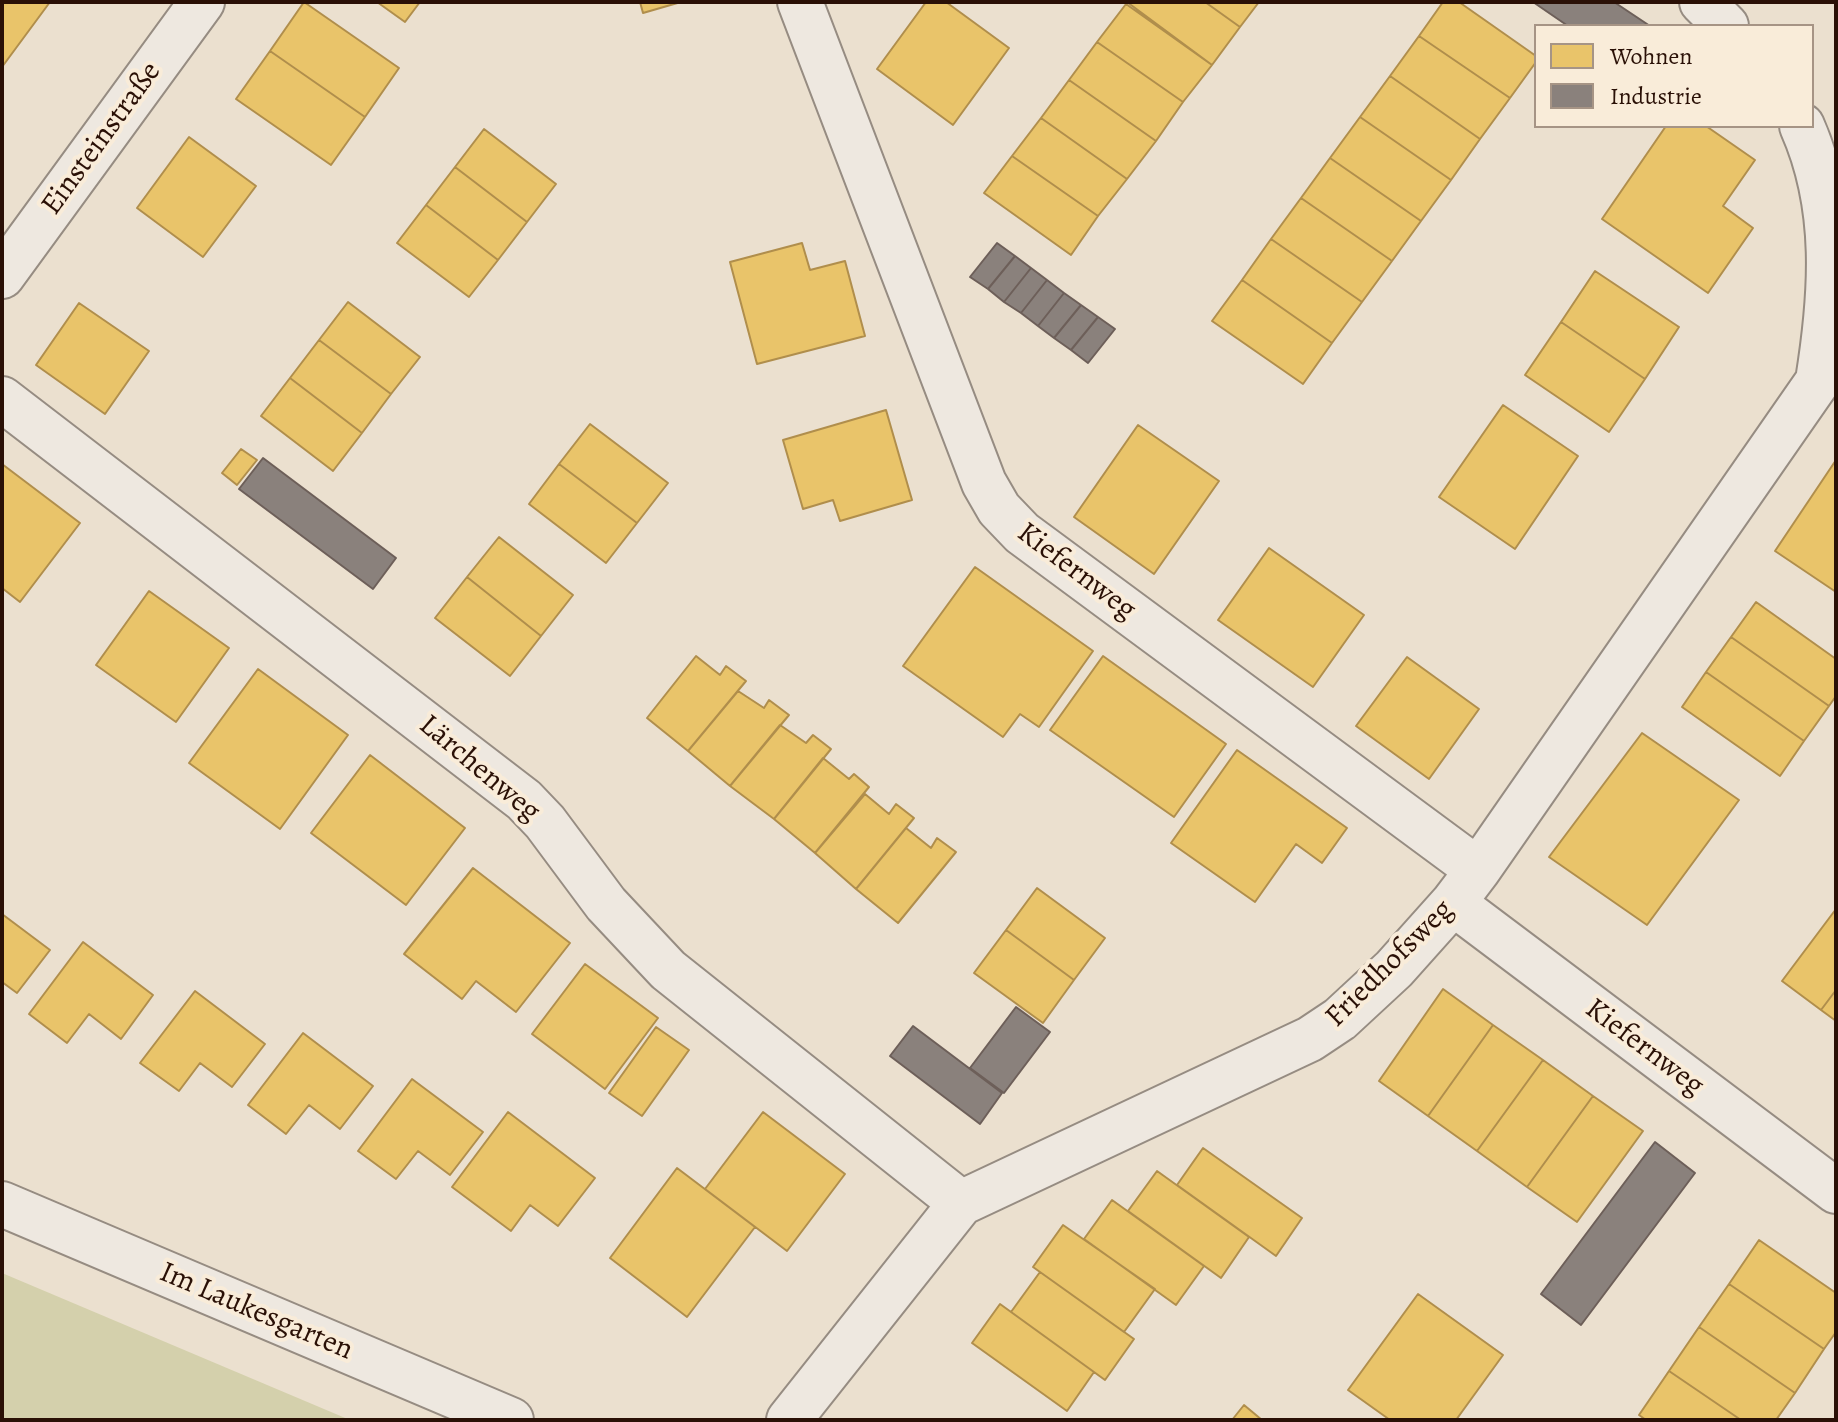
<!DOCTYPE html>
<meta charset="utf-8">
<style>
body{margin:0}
#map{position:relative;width:1838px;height:1422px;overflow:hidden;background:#ebe0cf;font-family:Alegreya,serif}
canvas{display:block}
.frame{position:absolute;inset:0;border:4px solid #2a1006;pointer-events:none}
.legend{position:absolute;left:1534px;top:24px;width:280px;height:104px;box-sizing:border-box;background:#f9ecd9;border:2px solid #a69485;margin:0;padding:10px 14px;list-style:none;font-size:24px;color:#2a1006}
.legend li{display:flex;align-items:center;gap:16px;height:40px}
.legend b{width:40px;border:2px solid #a69485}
</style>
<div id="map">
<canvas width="1838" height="1422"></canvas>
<div class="frame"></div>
<ul class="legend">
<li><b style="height:22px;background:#e9c46a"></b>Wohnen</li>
<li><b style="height:22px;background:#8a817c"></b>Industrie</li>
</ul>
</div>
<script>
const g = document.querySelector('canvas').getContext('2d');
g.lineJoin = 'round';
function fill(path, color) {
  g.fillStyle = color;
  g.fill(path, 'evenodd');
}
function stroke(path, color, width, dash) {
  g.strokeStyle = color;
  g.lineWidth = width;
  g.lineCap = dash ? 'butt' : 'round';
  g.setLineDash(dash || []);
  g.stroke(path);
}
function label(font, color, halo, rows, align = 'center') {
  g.font = font + ' Alegreya,serif';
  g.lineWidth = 8;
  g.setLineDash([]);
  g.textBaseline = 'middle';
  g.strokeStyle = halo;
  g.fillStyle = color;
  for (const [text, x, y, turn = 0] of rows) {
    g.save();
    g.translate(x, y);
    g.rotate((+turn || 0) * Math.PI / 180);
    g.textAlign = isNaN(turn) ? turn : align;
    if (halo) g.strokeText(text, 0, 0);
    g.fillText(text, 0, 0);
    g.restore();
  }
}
fill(new Path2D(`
 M 2,1273 L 350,1420 L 2,1420 Z`), '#d4d0ac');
const homes = new Path2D(`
 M 2,2 L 50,2 L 2,67 Z
 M 304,2 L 399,68 L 365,117 L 270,51 Z
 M 377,2 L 420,2 L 405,22 Z
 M 640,2 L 681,2 L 643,13 Z
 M 926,2 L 946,2 L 1009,48 L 953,125 L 877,69 Z
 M 1127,2 L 1205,2 L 1240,27 L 1212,65 Z
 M 1205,2 L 1259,2 L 1240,27 Z
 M 1443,2 L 1459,2 L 1536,56 L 1536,62 L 1510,98 L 1419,36 Z
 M 1126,4 L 1212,65 L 1183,102 L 1097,42 Z
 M 1419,36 L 1510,98 L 1480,139 L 1390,76 Z
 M 1097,42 L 1183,102 L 1156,141 L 1069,80 Z
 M 270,51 L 365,117 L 331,165 L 236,99 Z
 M 1390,76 L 1480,139 L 1451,180 L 1360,117 Z
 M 1069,80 L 1156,141 L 1127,179 L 1041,118 Z
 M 1360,117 L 1451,180 L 1421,221 L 1330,158 Z
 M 1041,118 L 1127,179 L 1098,216 L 1012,156 Z
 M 1666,126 L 1706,126 L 1755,160 L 1723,206 L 1753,228 L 1708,293 L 1602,219 Z
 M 484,129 L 556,184 L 527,222 L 455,167 Z
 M 189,137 L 256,186 L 203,257 L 137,208 Z
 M 1012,156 L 1098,216 L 1071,255 L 984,193 Z
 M 1330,158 L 1421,221 L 1392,261 L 1301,198 Z
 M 455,167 L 527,222 L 498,260 L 426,205 Z
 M 1301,198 L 1392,261 L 1362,302 L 1271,239 Z
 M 426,205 L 498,260 L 469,297 L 397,243 Z
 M 1271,239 L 1362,302 L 1332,343 L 1242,280 Z
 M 802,243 L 810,270 L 845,261 L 865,336 L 757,364 L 730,262 Z
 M 1595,271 L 1679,327 L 1645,379 L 1561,322 Z
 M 1242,280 L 1332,343 L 1303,384 L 1212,321 Z
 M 348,302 L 420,357 L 391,394 L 319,340 Z
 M 79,303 L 149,351 L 105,414 L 36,365 Z
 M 1561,322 L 1645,379 L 1609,432 L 1525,375 Z
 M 319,340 L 391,394 L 362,433 L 290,378 Z
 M 290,378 L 362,433 L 333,471 L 261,416 Z
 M 1503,405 L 1578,456 L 1515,549 L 1439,497 Z
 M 886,410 L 912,500 L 840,521 L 833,500 L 803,509 L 783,440 Z
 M 590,424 L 668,483 L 637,523 L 559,464 Z
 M 1138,425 L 1219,481 L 1154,574 L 1074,517 Z
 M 241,449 L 257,460 L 237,485 L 222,473 Z
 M 1836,460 L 1836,592 L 1775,551 Z
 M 2,464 L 80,523 L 20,602 L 2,588 Z
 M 559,464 L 637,523 L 606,563 L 529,504 Z
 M 499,537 L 573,595 L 541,636 L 467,577 Z
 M 1269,548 L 1364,615 L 1313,687 L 1218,620 Z
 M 975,567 L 1093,651 L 1039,727 L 1020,714 L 1003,737 L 903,666 Z
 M 467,577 L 541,636 L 510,676 L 435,618 Z
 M 149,591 L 229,648 L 176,722 L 96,665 Z
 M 1756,602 L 1836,659 L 1836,696 L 1829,706 L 1731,637 Z
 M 1731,637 L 1829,706 L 1804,741 L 1706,672 Z
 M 696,656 L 720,675 L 726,666 L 746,681 L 688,751 L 647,718 Z
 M 1103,656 L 1226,744 L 1174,817 L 1050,730 Z
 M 1407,657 L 1479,709 L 1429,779 L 1356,726 Z
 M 258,669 L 348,735 L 280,829 L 189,763 Z
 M 1706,672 L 1804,741 L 1780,776 L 1682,707 Z
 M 738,691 L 764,708 L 769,700 L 789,715 L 730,786 L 688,751 Z
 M 780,725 L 806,743 L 813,735 L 831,749 L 774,819 L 730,786 Z
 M 1642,733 L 1739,800 L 1647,925 L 1549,857 Z
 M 1237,750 L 1347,828 L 1322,863 L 1296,844 L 1255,902 L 1171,843 Z
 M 370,755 L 465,828 L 406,905 L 311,833 Z
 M 823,758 L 849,779 L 854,774 L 869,787 L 815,853 L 774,819 Z
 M 865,794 L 889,814 L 896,804 L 914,818 L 856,889 L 815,853 Z
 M 906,828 L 931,848 L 937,838 L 956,852 L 898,923 L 856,889 Z
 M 473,868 L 570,943 L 516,1012 L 476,981 L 462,999 L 404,954 Z
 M 1037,888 L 1105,938 L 1074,980 L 1006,930 Z
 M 1836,909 L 1836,990 L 1821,1010 L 1782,981 Z
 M 2,914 L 50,950 L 17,993 L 2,982 Z
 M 1006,930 L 1074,980 L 1043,1023 L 974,973 Z
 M 83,942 L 153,995 L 121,1039 L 89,1014 L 67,1043 L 29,1014 Z
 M 585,964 L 658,1018 L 605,1089 L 532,1034 Z
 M 1443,989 L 1493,1025 L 1428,1116 L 1379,1081 Z
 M 1836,990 L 1836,1021 L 1821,1010 Z
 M 195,991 L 265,1044 L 232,1087 L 200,1063 L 179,1091 L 140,1063 Z
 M 1493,1025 L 1543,1060 L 1477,1151 L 1428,1116 Z
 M 656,1027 L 689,1050 L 642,1116 L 609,1093 Z
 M 303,1033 L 373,1086 L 340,1129 L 309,1105 L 286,1134 L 248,1105 Z
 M 1543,1060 L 1593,1096 L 1527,1187 L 1477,1151 Z
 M 412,1079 L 483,1132 L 450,1175 L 418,1151 L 396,1179 L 358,1151 Z
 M 1593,1096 L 1643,1131 L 1577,1222 L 1527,1187 Z
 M 508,1112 L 595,1178 L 558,1226 L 530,1205 L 511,1231 L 452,1187 Z
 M 763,1112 L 845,1174 L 787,1251 L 705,1189 Z
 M 1203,1148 L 1302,1218 L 1276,1256 L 1177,1185 Z
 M 677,1168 L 755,1227 L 687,1317 L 610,1258 Z
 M 1157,1171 L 1249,1237 L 1221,1278 L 1128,1211 Z
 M 1112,1200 L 1204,1266 L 1176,1305 L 1084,1239 Z
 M 1063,1225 L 1155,1289 L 1124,1332 L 1033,1267 Z
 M 1759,1240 L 1836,1293 L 1836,1332 L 1824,1349 L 1729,1284 Z
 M 1040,1272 L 1134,1339 L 1105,1380 L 1011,1312 Z
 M 1729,1284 L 1824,1349 L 1795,1393 L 1699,1327 Z
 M 1418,1294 L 1503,1355 L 1456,1420 L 1390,1420 L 1348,1390 Z
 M 1000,1304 L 1094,1372 L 1067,1411 L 972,1343 Z
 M 1699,1327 L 1795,1393 L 1776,1420 L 1741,1420 L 1669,1371 Z
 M 1669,1371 L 1741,1420 L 1646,1420 L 1639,1415 Z
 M 1244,1405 L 1262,1420 L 1232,1420 Z`);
fill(homes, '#e9c46a');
stroke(homes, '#b08e4c', 2);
const industry = new Path2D(`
 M 1533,2 L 1614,2 L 1650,26 L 1568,26 Z
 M 997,243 L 1015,256 L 988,289 L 970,277 Z
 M 1015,256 L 1031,268 L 1004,302 L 988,289 Z
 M 1031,268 L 1047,280 L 1021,313 L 1004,302 Z
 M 1047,280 L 1064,293 L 1038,326 L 1021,313 Z
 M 1064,293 L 1081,305 L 1054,338 L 1038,326 Z
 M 1081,305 L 1098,317 L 1071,350 L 1054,338 Z
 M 1098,317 L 1115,329 L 1088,363 L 1071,350 Z
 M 263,458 L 396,558 L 373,589 L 239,489 Z
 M 1016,1007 L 1050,1032 L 1004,1093 L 970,1068 Z
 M 913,1026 L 1002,1093 L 980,1124 L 890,1056 Z
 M 1655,1142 L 1695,1173 L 1581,1325 L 1541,1294 Z`);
fill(industry, '#8a817c');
stroke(industry, '#6d5f59', 2);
const minor = new Path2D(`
 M 800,2 L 984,483 L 999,509 L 1022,533 L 1478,870
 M 1702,2 L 1726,26
 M 2,276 L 202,2
 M 2,399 L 524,800 L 545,822 L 606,904 L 668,970 L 961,1203
 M 1453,903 L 1836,1191
 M 2,1204 L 511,1420
 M 789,1420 L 961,1203 L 1310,1039 L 1340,1019 L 1394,969 L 1453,903 L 1478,870 L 1818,381 C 1832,294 1838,207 1802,126`);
stroke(minor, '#968c82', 48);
stroke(minor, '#eee8e0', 44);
label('30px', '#2a1006', '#f9ecd9', [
 ["Einsteinstraße",102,139,-54],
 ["Kiefernweg",1076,572,37],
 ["Lärchenweg",479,769,40],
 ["Friedhofsweg",1390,964,-45],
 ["Kiefernweg",1644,1048,37],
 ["Im Laukesgarten",256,1312,23]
]);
</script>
